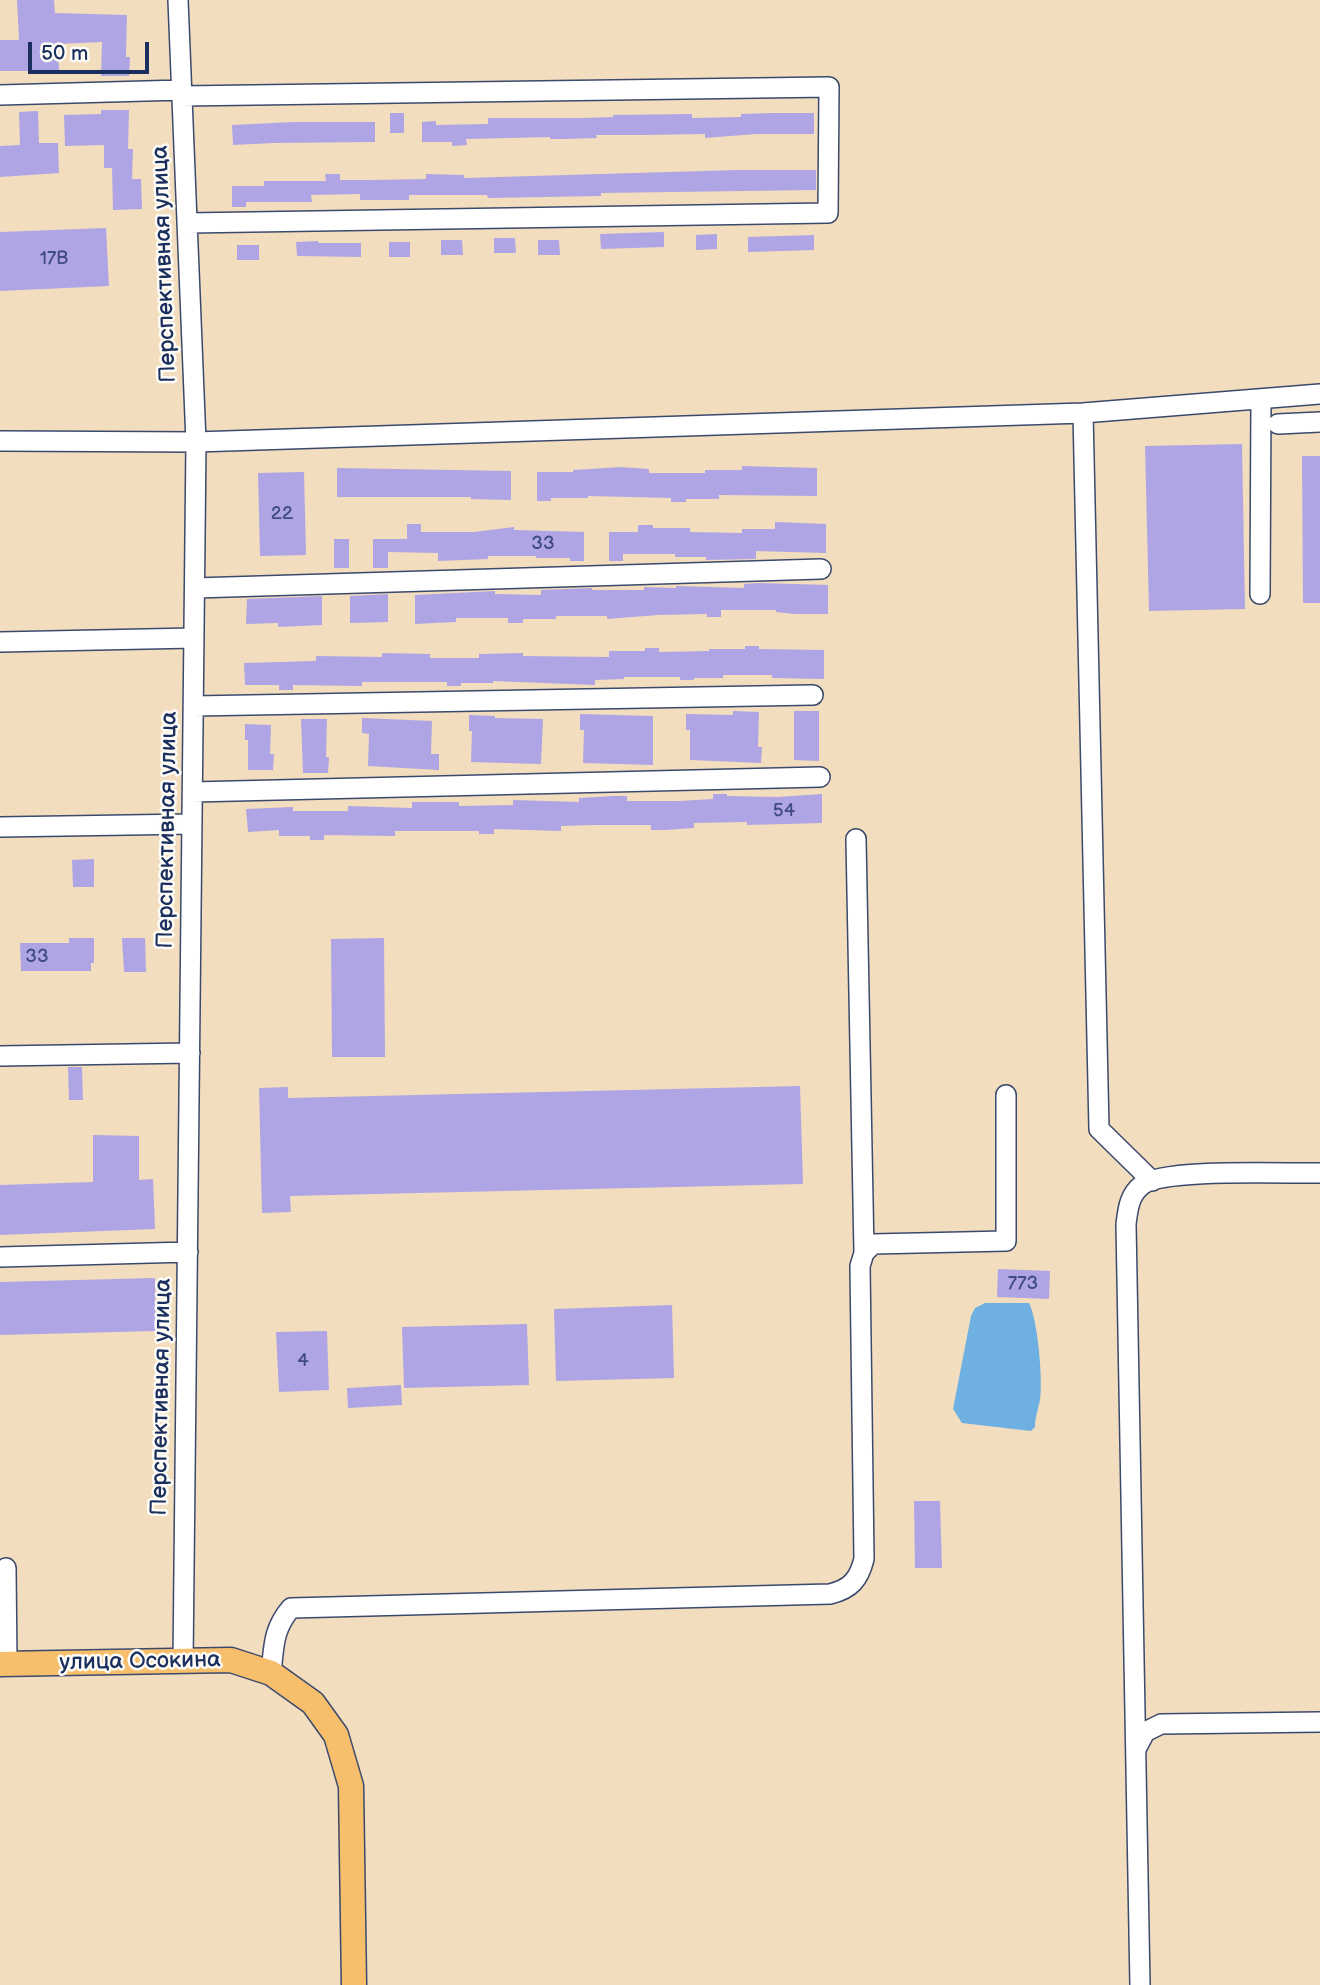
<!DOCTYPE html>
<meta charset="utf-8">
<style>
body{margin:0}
#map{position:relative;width:1320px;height:1985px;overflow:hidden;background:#f2ddbe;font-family:"Balsamiq Sans",sans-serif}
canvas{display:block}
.scale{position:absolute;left:28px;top:42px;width:121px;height:32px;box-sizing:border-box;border:4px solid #1b2f5e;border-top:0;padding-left:9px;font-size:21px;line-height:24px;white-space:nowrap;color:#1b2f5e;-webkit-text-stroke:5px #fdfcf7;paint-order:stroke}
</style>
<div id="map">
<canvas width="1320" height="1985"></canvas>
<div class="scale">50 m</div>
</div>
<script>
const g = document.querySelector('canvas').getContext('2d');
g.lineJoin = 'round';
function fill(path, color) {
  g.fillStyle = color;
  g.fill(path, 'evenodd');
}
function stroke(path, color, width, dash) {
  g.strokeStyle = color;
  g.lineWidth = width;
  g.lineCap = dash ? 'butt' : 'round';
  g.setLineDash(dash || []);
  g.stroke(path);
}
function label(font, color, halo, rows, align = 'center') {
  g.font = font + ' "Balsamiq Sans",sans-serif';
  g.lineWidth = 5;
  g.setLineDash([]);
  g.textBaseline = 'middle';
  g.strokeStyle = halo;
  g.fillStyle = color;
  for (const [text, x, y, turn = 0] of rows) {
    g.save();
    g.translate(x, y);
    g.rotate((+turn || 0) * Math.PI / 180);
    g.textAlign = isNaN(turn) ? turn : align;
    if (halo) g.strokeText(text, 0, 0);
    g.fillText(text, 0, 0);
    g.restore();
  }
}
fill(new Path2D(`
 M 985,1303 L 1029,1303 C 1038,1320 1043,1381 1040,1400 C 1038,1410 1035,1417 1035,1427 L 1031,1431 L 962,1423 L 953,1409 L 971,1316 L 975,1308 Z`), '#6fb0e3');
fill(new Path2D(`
 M 17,0 L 54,0 L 55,13 L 127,15 L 126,57 L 130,57 L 129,76 L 101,76 L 102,42 L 58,44 L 59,71 L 0,71 L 0,40 L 19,40 Z
 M 101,110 L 129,110 L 128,149 L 133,149 L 132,179 L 141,179 L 142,209 L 113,210 L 112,168 L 104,168 L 104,145 L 65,146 L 64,115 L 101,114 Z
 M 38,111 L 39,143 L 58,143 L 59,173 L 0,177 L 0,146 L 20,145 L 19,112 Z
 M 390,113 L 404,113 L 404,133 L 390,133 Z
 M 772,113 L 814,113 L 814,134 L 756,134 L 705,138 L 705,134 L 644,135 L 596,135 L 597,138 L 564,139 L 550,139 L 550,137 L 466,139 L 467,145 L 452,146 L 452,142 L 422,142 L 422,122 L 436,121 L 436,125 L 488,124 L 488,118 L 582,118 L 613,117 L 613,115 L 692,114 L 692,118 L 741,117 L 741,114 Z
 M 295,122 L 375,122 L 375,142 L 274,143 L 233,145 L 232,125 Z
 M 738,170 L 816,170 L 816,190 L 601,193 L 601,196 L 488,198 L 487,195 L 409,195 L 409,200 L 360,200 L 360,194 L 311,195 L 312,202 L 246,202 L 246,207 L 232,207 L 232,186 L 264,186 L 264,181 L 326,181 L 325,174 L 340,174 L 340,180 L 374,180 L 426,179 L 426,174 L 464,175 L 464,178 Z
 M 106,228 L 109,286 L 0,291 L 0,232 Z
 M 664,232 L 664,247 L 601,249 L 600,234 Z
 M 717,234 L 717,249 L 696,250 L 696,235 Z
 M 814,235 L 814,250 L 748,252 L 748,237 Z
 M 494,238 L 515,238 L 516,253 L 494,253 Z
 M 441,240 L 462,240 L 463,255 L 441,255 Z
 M 538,240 L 559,240 L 560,255 L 538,255 Z
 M 318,241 L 318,243 L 361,243 L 361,257 L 297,256 L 296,242 Z
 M 389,242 L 410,242 L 410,257 L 389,257 Z
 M 237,245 L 259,245 L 259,260 L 237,260 Z
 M 1242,444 L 1245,609 L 1149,611 L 1145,446 Z
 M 1302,456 L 1320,456 L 1320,603 L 1303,603 Z
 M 742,466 L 817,468 L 817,496 L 719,495 L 719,499 L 686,499 L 686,502 L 671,502 L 671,498 L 588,496 L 588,498 L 551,498 L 551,501 L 537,501 L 537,472 L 573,472 L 573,470 L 621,467 L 649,469 L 649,473 L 705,473 L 705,470 L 742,470 Z
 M 337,468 L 511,471 L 511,500 L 471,499 L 471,497 L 337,497 Z
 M 304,472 L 306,555 L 260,556 L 258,473 Z
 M 775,522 L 826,524 L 826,553 L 756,551 L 756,559 L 706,560 L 706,557 L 675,557 L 675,554 L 623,554 L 623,561 L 609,561 L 609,532 L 638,532 L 638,525 L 653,525 L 653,528 L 690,528 L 690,532 L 742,533 L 742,529 L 775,529 Z
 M 407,524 L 421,524 L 421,532 L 474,532 L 514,527 L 514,530 L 584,532 L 584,561 L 570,561 L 570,558 L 536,558 L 536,556 L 488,556 L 488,559 L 438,561 L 438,553 L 388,552 L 388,568 L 373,568 L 373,539 L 407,539 Z
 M 334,539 L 349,539 L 349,568 L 334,568 Z
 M 758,583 L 828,585 L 828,614 L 794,614 L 776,612 L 776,610 L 721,610 L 721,617 L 707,617 L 707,614 L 658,615 L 607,619 L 607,616 L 556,616 L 556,619 L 523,619 L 523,623 L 508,623 L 508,618 L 456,618 L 456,622 L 415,624 L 415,595 L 495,591 L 495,594 L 541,595 L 541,590 L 592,588 L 592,590 L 644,590 L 644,587 L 676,588 L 676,586 L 744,588 L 744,584 Z
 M 388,594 L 388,622 L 350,623 L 350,596 Z
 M 322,596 L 322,625 L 278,627 L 278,623 L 246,624 L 247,599 Z
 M 745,646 L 759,646 L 759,649 L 824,650 L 824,679 L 772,678 L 772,675 L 723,675 L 723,678 L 694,678 L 694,680 L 680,680 L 680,677 L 624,677 L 624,679 L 595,680 L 595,685 L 493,681 L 493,683 L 461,683 L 461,686 L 447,686 L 447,682 L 362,682 L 362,686 L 293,685 L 293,690 L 279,690 L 279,685 L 245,685 L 244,663 L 316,661 L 316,656 L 382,657 L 382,653 L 430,654 L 430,658 L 479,658 L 479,654 L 523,653 L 523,656 L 609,657 L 609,651 L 645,651 L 645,648 L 659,648 L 659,652 L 709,651 L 709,649 L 745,649 Z
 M 733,711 L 759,712 L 758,747 L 762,747 L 761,763 L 690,760 L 690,730 L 686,730 L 686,714 L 733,715 Z
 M 794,711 L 819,711 L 819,761 L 794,760 Z
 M 580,714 L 653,716 L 653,765 L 583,763 L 584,730 L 580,730 Z
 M 469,715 L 495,716 L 495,718 L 543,719 L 541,764 L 471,762 L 472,731 L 469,731 Z
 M 362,718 L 432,721 L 431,754 L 439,754 L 439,770 L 368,766 L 369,734 L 362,733 Z
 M 301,719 L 327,719 L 326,757 L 329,757 L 328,773 L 303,773 Z
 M 245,724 L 271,725 L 270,754 L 274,754 L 273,770 L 248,770 L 248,740 L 245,740 Z
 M 713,794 L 727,794 L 727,796 L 777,797 L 822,794 L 822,823 L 747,825 L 747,822 L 694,823 L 694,828 L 665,830 L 651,830 L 651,825 L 593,825 L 561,826 L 561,831 L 494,829 L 494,834 L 479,834 L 479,831 L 395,831 L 395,836 L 324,835 L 324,840 L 310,840 L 310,836 L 279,836 L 279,830 L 248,832 L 246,809 L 293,807 L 293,811 L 348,811 L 348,806 L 412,808 L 412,802 L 459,802 L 459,806 L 513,805 L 513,800 L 579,802 L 579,798 L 613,796 L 627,796 L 627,801 L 679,801 L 713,799 Z
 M 94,859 L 94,887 L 73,887 L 72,860 Z
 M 69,938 L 94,938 L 94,963 L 91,963 L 91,971 L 21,971 L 20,943 L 69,943 Z
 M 122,938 L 145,938 L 146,972 L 124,972 Z
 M 384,938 L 385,1057 L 332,1057 L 331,939 Z
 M 68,1067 L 82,1067 L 83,1100 L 69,1100 Z
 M 800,1086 L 803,1184 L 290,1196 L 291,1212 L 262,1213 L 259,1088 L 288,1087 L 288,1098 Z
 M 93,1135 L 139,1136 L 139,1180 L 153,1179 L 155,1229 L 0,1235 L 0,1185 L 93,1182 Z
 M 998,1269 L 1050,1271 L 1049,1299 L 997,1297 Z
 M 155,1278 L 156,1331 L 0,1335 L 0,1282 Z
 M 672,1305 L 674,1378 L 556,1381 L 554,1309 Z
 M 527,1324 L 529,1385 L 404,1388 L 402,1327 Z
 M 327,1331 L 329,1390 L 279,1392 L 276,1332 Z
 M 401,1385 L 402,1405 L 348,1408 L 347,1388 Z
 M 914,1501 L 940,1501 L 942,1568 L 915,1568 Z`), '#afa5e4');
const minor = new Path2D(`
 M 178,0 L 196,442 L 183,1661
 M 0,95 L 182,90
 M 182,96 L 829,87 L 828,213 L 188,223
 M 1083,413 L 1099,1129 L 1152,1181
 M 1278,424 L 1320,422
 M 0,441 L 196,442 L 1083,413 L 1320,394
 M 195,588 L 821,569
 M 1260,594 L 1261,399
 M 0,642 L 194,638
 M 194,706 L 813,695
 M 193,792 L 820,777
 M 0,827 L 192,824
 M 856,839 L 864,1253
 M 0,1056 L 190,1053
 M 0,1257 L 188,1252
 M 6,1568 L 7,1664
 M 271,1673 C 274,1646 273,1629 291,1608 L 830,1594 C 851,1589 859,1579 864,1559 L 860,1266 L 864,1253 L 873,1244 L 1006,1241 L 1006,1095
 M 1136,1749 L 1145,1732 L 1161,1724 L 1320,1722
 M 1140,1985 L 1126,1224 C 1128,1209 1129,1195 1142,1185 C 1164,1168 1286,1174 1320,1173`);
const major = new Path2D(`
 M 0,1664 L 231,1660 L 271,1673 L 313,1703 L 336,1735 L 351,1786 L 354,1985`);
stroke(minor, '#3b496c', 22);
stroke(major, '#3b496c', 27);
stroke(minor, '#fff', 19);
stroke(major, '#f7bf6c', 24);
label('19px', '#404c80', null, [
 ["17В",54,259],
 ["22",282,514],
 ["33",543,544],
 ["54",784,811],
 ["33",37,957],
 ["773",1023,1284],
 ["4",303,1361]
]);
label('23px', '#1b2f5e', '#fdfcf7', [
 ["Перспективная улица",165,264,-92],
 ["Перспективная улица",168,830,-89],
 ["Перспективная улица",162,1397,-89],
 ["улица Осокина",140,1662,-1]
]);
</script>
